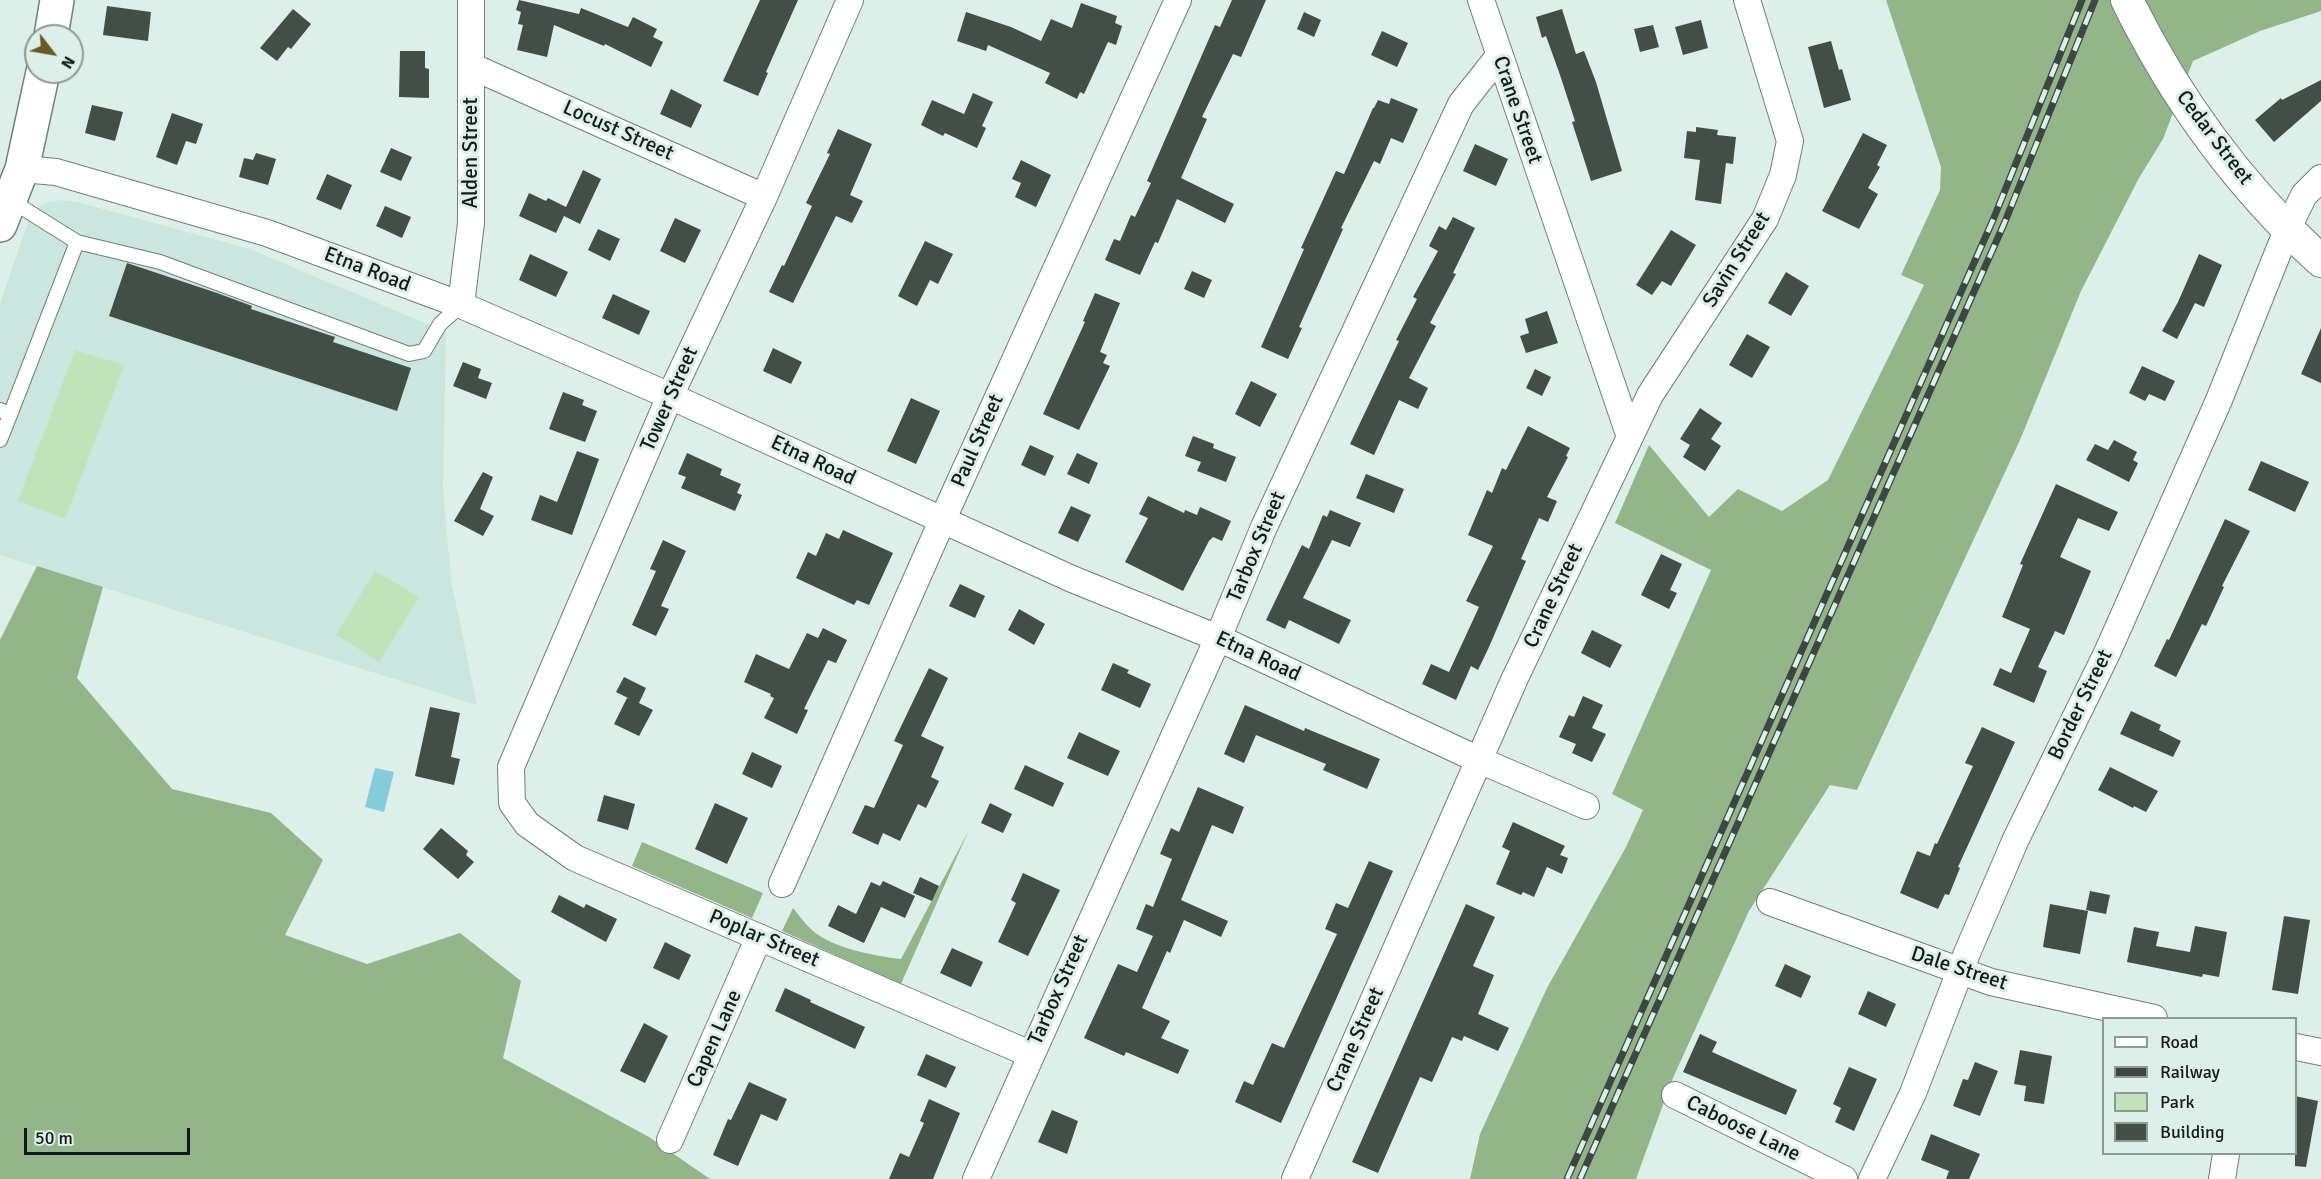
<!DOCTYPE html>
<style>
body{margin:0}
#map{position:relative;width:2321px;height:1179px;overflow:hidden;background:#ddefe9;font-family:Signika,sans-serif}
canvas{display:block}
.legend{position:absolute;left:2102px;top:1017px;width:195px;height:138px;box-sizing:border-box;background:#ddefe9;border:2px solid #8c9a95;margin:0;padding:8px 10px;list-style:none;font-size:18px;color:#131a18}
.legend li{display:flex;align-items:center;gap:12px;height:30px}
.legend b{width:30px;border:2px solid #8c9a95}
.north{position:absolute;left:24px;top:24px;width:60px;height:60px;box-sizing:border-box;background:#ddefe9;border:2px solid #8c9a95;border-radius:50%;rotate:121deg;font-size:16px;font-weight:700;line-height:24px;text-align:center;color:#131a18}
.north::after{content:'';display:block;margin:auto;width:21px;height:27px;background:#6c5726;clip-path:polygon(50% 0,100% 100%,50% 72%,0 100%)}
.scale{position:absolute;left:24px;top:1128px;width:166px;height:27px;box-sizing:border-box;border:3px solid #131a18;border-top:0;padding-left:8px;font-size:18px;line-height:21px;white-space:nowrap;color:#131a18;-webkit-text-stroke:4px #ddefe9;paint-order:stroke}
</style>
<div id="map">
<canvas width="2321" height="1179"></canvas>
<ul class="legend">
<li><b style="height:8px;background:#fff"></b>Road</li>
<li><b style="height:8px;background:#3d4643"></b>Railway</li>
<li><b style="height:16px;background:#c2e3ba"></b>Park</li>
<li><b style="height:16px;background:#424f47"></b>Building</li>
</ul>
<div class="north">N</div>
<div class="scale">50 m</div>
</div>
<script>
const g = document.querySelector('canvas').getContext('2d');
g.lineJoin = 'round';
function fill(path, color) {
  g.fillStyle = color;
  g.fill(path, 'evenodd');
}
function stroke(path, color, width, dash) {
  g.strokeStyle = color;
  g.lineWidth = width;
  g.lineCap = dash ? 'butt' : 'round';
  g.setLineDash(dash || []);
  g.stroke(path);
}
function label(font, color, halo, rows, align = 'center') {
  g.font = font + ' Signika,sans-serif';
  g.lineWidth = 6;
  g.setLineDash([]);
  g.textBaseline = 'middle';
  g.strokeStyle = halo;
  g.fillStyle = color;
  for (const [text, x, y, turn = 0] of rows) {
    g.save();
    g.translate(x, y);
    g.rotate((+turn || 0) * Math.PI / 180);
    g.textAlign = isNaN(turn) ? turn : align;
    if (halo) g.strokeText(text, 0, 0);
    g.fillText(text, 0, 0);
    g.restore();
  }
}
fill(new Path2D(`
 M 62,200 L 77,202 L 250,249 L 446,332 L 443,488 L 451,580 L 477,705 L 0,555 L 0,304 L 26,228 L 36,209 L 49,202 Z`), '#cbe6de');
fill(new Path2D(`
 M 75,350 L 124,365 L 65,519 L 18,501 Z
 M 375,571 L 419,597 L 379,662 L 336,635 Z`), '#c2e3ba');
fill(new Path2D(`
 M 1886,0 L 2321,0 L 2321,11 L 2260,31 L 2193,61 L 2163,139 L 2139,178 L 2081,291 L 2020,440 L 1857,790 L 1830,785 L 1749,911 L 1672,1080 L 1636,1179 L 1470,1179 L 1480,1134 L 1547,988 L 1626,847 L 1643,810 L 1612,794 L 1711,570 L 1615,523 L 1649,445 L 1709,517 L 1738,489 L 1782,511 L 1828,480 L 1924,285 L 1901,275 L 1940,190 L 1941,167 Z
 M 37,566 L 103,587 L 77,678 L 172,789 L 271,813 L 323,860 L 285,935 L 367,964 L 460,933 L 521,981 L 503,1058 L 649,1137 L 710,1179 L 0,1179 L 0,640 Z
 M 968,832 L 901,984 L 782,931 L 793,908 C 799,915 805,924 812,930 C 831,948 875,956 901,959 Z
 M 642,842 L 763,893 L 752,918 L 632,866 Z`), '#92b58a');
fill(new Path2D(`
 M 375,768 L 394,772 L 384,812 L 365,807 Z`), '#87cbda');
fill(new Path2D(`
 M 519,0 L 579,14 L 581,8 L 628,27 L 633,17 L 657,29 L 653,37 L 663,42 L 651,67 L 605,44 L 604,46 L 554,25 L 547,57 L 517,50 L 523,25 L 518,24 L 521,12 L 516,10 Z
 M 760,0 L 798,0 L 766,72 L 768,73 L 758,96 L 723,81 Z
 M 1232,0 L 1266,0 L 1241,57 L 1233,54 L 1202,117 L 1207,119 L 1181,178 L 1234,204 L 1225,223 L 1177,199 L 1158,243 L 1155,242 L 1140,275 L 1105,260 L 1114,239 L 1120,241 L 1131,215 L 1135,217 L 1151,183 L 1147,181 L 1191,80 L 1215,25 L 1220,27 Z
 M 1081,3 L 1117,16 L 1115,23 L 1122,26 L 1116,45 L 1108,42 L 1084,94 L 1080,92 L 1077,99 L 1045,83 L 1050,73 L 988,45 L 986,51 L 957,41 L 966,12 L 1011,27 L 1041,41 L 1051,19 L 1072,28 Z
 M 107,6 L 151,12 L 148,41 L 103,35 Z
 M 293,9 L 311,24 L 291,49 L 288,47 L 277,61 L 260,48 Z
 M 1562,9 L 1576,54 L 1584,51 L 1596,82 L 1622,171 L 1591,181 L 1572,122 L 1575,121 L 1560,75 L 1546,36 L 1542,38 L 1536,17 Z
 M 1304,12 L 1321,20 L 1314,37 L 1297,29 Z
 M 1701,20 L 1708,48 L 1683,55 L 1675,27 Z
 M 1653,25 L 1659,47 L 1640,52 L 1634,29 Z
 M 1382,31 L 1408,43 L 1397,67 L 1371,55 Z
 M 1831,41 L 1839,70 L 1842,69 L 1851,100 L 1824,108 L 1808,47 Z
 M 400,51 L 425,51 L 425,68 L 429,69 L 429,98 L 399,97 Z
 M 2321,80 L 2321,101 L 2274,142 L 2255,120 L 2281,98 L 2282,100 Z
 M 671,89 L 702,105 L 691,128 L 660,114 Z
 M 973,93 L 993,102 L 982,126 L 986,128 L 977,148 L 945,133 L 943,136 L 921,125 L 932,100 L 964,114 Z
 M 1391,98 L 1418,109 L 1403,143 L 1391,138 L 1380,164 L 1374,161 L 1341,228 L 1343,229 L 1299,327 L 1302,328 L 1288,359 L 1261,347 L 1304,249 L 1301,248 L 1336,171 L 1344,174 L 1373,108 L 1374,108 L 1378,100 L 1389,104 Z
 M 92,105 L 123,112 L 115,141 L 85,133 Z
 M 172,113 L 203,124 L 196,144 L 186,141 L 177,165 L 156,157 Z
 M 1696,127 L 1718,130 L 1717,135 L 1736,137 L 1733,164 L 1726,163 L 1721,204 L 1695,200 L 1700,160 L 1684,158 L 1687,131 L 1696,132 Z
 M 838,129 L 872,144 L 850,195 L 863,201 L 852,223 L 836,216 L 793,303 L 769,292 L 782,265 L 784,266 L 812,206 L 806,203 L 830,154 L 827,153 Z
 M 1863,133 L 1887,145 L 1877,165 L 1880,167 L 1868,188 L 1878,194 L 1859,229 L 1822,211 Z
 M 1475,144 L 1508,159 L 1496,186 L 1463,171 Z
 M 391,148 L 412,157 L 401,181 L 380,172 Z
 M 256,153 L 276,159 L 268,185 L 239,177 L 244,158 L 253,160 Z
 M 1021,160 L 1051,175 L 1036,207 L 1015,197 L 1021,183 L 1012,179 Z
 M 583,170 L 601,179 L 580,224 L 564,216 L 556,233 L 519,216 L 529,193 L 546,201 L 548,198 L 566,207 Z
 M 327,174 L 352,185 L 341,210 L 316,199 Z
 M 385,206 L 411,217 L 402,238 L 376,226 Z
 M 1453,217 L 1475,228 L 1453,273 L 1456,274 L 1430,323 L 1436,326 L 1409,378 L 1428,388 L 1418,409 L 1399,400 L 1374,455 L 1350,444 L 1399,341 L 1396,340 L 1417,299 L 1413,297 L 1438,251 L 1429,246 L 1439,226 L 1446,230 Z
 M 675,218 L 701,230 L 685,263 L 660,251 Z
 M 598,229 L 620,239 L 610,261 L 588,250 Z
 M 1671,230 L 1696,245 L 1671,286 L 1662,281 L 1652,295 L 1636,285 Z
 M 925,241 L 953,254 L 938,284 L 930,280 L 917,306 L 898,296 Z
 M 530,254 L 568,272 L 556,297 L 519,280 Z
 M 2199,254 L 2222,265 L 2204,307 L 2195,303 L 2177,339 L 2162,331 L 2178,302 Z
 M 127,263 L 217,293 L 252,306 L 251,309 L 335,337 L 333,342 L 411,368 L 397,411 L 109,316 Z
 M 1192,271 L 1212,280 L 1204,298 L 1184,289 Z
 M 1786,272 L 1809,286 L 1791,316 L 1768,303 Z
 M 1095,293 L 1120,303 L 1100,352 L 1107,355 L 1103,363 L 1110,366 L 1079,430 L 1043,414 L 1085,322 L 1083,321 Z
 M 613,294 L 650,311 L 639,335 L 602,318 Z
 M 1547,311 L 1558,343 L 1526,353 L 1520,336 L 1529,333 L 1525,319 Z
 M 2321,328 L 2321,383 L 2301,374 Z
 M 1747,334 L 1770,347 L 1752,378 L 1729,365 Z
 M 773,348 L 802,362 L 791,384 L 763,371 Z
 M 463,362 L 481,369 L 478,378 L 492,383 L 486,399 L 453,386 Z
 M 2142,366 L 2175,381 L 2165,401 L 2149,394 L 2145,401 L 2129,393 Z
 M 1535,369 L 1551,377 L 1542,396 L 1526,388 Z
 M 1251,381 L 1277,394 L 1260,427 L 1235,414 Z
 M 563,392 L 584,400 L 582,405 L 597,411 L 585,442 L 549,429 Z
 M 911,398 L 940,411 L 916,464 L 887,451 Z
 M 1700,408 L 1722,423 L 1711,439 L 1721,446 L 1705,471 L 1683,457 L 1690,445 L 1680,439 Z
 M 1528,426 L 1570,448 L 1566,456 L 1568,457 L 1547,497 L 1557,501 L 1548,522 L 1539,518 L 1521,559 L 1526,561 L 1489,647 L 1478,670 L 1471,666 L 1456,700 L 1422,684 L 1431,664 L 1449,672 L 1479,607 L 1466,601 L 1493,546 L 1468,535 L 1487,490 L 1492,493 L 1502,468 L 1506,470 Z
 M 1193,436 L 1214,444 L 1213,448 L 1236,457 L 1226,482 L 1197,471 L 1201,462 L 1185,456 Z
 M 2114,440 L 2137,452 L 2133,460 L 2138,463 L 2129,482 L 2086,460 L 2095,444 L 2108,450 Z
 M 1030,445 L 1054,456 L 1045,476 L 1021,465 Z
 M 577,451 L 599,459 L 572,535 L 531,520 L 540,495 L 557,502 Z
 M 687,453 L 722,469 L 720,475 L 741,484 L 737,493 L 742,495 L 735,511 L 681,488 L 686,477 L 678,474 Z
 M 1077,453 L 1098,463 L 1089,484 L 1067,474 Z
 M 2261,461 L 2309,482 L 2295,512 L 2248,490 Z
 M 483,472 L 493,477 L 480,509 L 494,516 L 483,536 L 454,521 Z
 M 1366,474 L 1404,489 L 1394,513 L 1356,498 Z
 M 2056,484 L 2118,512 L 2109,531 L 2078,518 L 2060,557 L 2091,571 L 2064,635 L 2055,631 L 2038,667 L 2047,671 L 2034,703 L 1993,685 L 2000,668 L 2011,673 L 2030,629 L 2002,617 L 2023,565 L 2020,564 Z
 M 1148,496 L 1184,513 L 1185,510 L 1197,515 L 1200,507 L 1231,521 L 1222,541 L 1213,537 L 1209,541 L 1183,591 L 1125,562 L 1148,518 L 1139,514 Z
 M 1071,506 L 1091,515 L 1078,542 L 1058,533 Z
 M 1330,510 L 1361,523 L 1350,547 L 1332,540 L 1303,598 L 1351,620 L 1339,644 L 1289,620 L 1285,629 L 1266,620 L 1302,545 L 1309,549 L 1323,515 L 1327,517 Z
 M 2225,519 L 2250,531 L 2222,586 L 2224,587 L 2206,626 L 2202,624 L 2176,677 L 2154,666 L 2167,639 L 2169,640 Z
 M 843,530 L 893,553 L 869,605 L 857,600 L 854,605 L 796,578 L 808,552 L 816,556 L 826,533 L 839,539 Z
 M 663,540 L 686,551 L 661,606 L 669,609 L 656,636 L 632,625 L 656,571 L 650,569 Z
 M 1661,554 L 1682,564 L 1670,590 L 1677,593 L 1669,609 L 1641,595 Z
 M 960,584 L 985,596 L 975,618 L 949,606 Z
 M 1019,609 L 1045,624 L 1034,645 L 1008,630 Z
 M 823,628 L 847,640 L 836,663 L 828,660 L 804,709 L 808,710 L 797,734 L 764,718 L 774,698 L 770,696 L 771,694 L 744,682 L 756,654 L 789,669 L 807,633 L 818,638 Z
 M 1592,630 L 1622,645 L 1610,668 L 1581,653 Z
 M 1113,663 L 1129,670 L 1127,673 L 1151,684 L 1140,708 L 1101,690 Z
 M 929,668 L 948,678 L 921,736 L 944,747 L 931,777 L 939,781 L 926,808 L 918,804 L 900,841 L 883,833 L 878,845 L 852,833 L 865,805 L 874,808 L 903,745 L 894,741 Z
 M 624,677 L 646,688 L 639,703 L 653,710 L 639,736 L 614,724 L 627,698 L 630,699 L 616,692 Z
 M 1583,696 L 1603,705 L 1592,728 L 1606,734 L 1592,762 L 1572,753 L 1576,744 L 1559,737 L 1569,715 L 1574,717 Z
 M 1245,705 L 1304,731 L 1305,728 L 1380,759 L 1367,789 L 1323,770 L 1326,764 L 1256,735 L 1244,763 L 1224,754 Z
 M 430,707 L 460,713 L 451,757 L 460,759 L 454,785 L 415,776 Z
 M 2131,711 L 2161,725 L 2159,730 L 2181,741 L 2173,757 L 2120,734 Z
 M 1982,727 L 2015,742 L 1958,867 L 1960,868 L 1949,895 L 1945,894 L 1938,909 L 1900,893 L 1917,851 L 1930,856 L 1935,843 L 1937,844 L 1973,766 L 1965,763 Z
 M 1079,732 L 1120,751 L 1108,776 L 1067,758 Z
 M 752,752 L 782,766 L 772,788 L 742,774 Z
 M 1025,765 L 1064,783 L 1053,807 L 1014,789 Z
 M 2110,767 L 2158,791 L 2146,812 L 2134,806 L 2133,808 L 2098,790 Z
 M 1198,787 L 1244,807 L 1233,834 L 1212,825 L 1181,900 L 1228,921 L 1221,937 L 1184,920 L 1170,953 L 1167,951 L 1142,1008 L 1170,1021 L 1161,1038 L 1189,1050 L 1178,1074 L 1126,1052 L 1124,1056 L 1084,1038 L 1118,964 L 1137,972 L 1153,936 L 1136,929 L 1146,904 L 1153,907 L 1172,859 L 1160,854 L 1171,828 L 1179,832 Z
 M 604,795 L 635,804 L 628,830 L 597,821 Z
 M 715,803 L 748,818 L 727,864 L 695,849 Z
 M 990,803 L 1012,814 L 1003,833 L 981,823 Z
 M 1513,822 L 1565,846 L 1560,855 L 1568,858 L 1562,874 L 1547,867 L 1534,897 L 1523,892 L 1521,895 L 1496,884 L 1510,851 L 1502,847 Z
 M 441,828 L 468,851 L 466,855 L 474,862 L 458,879 L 423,849 Z
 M 1369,861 L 1393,871 L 1281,1123 L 1235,1102 L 1244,1081 L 1253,1085 L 1272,1043 L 1284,1048 L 1337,934 L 1325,929 L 1336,903 L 1348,908 Z
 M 1023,873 L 1060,890 L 1028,956 L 998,942 L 1016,903 L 1011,900 Z
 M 920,877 L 939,886 L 932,901 L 913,893 Z
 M 883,881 L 915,896 L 905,918 L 881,907 L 864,943 L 828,926 L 838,905 L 856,914 L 871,882 L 880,886 Z
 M 2090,891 L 2110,895 L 2106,914 L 2086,910 Z
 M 559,895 L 584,908 L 586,904 L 617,919 L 606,942 L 551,912 Z
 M 1466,904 L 1495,917 L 1473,966 L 1494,975 L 1478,1014 L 1509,1028 L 1498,1051 L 1464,1036 L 1462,1041 L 1452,1037 L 1432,1082 L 1420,1077 L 1378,1173 L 1352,1162 Z
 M 2050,904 L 2088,911 L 2080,954 L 2043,947 Z
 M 2284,916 L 2310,920 L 2298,994 L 2272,990 Z
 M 2195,926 L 2227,932 L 2219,977 L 2203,974 L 2202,977 L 2127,962 L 2134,927 L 2159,932 L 2156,946 L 2190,952 Z
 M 665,942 L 691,955 L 679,980 L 653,968 Z
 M 952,948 L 983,962 L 971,987 L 940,973 Z
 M 1785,964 L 1811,976 L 1801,998 L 1775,986 Z
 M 785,988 L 811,1000 L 810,1002 L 865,1027 L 855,1049 L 775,1011 Z
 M 1868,991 L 1896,1004 L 1886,1027 L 1858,1014 Z
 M 644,1023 L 668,1036 L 645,1083 L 620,1071 Z
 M 1700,1034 L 1717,1042 L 1712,1052 L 1797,1090 L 1786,1115 L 1683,1072 Z
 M 2020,1050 L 2052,1056 L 2044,1104 L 2024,1101 L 2026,1086 L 2014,1084 Z
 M 926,1054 L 956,1067 L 946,1088 L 917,1075 Z
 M 1975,1062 L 1998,1071 L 1980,1116 L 1953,1106 L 1963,1079 L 1968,1080 Z
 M 1849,1067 L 1877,1079 L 1854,1131 L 1835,1122 L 1841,1108 L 1833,1104 Z
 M 749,1082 L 787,1099 L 777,1121 L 761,1114 L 738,1166 L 713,1155 L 728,1119 L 731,1120 Z
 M 2295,1096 L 2318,1101 L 2306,1167 L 2295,1166 Z
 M 929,1099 L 960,1113 L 933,1179 L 889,1179 L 900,1153 L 909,1157 L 924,1123 L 920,1121 Z
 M 1052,1110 L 1078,1121 L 1067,1154 L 1038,1142 Z
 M 1931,1134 L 1980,1154 L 1969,1179 L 1946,1179 L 1949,1171 L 1921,1160 Z`), '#424f47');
const service = new Path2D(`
 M 10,200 L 77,242 L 160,262 L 409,354 L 424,351 L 440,324 L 461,305
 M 0,410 L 10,415 L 0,440
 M 10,415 L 77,242`);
const minor = new Path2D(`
 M 850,0 L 764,197 L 670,396 L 511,767 L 512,803 L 527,824 L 575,858 L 1030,1054
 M 471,66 L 764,197
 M 22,169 L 56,172 L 267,233 L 461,305 L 670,396 L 1072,579 L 1218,638 L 1479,760 L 1586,806
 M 461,305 L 471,223 L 471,0
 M 1630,437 L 1650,395 L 1765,219 L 1783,175 L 1790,141 L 1747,0
 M 782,884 L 942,521 L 1178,0
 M 1770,902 L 1991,982 L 2154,1018
 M 2296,1047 L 2321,1052
 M 1675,1095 L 1844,1179
 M 670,1140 L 759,937
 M 976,1179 L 1218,638 L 1264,527 L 1461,104 L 1499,56
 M 1295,1179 L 1515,678 L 1630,437 L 1481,0
 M 1872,1179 L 1913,1093 L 1967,953 L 2016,839 L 2107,653 L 2219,400 L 2287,230 L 2304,195 L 2321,178
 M 2222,1179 L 2226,1154`);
const tertiary = new Path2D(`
 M 2127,0 C 2175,98 2241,188 2321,261`);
const secondary = new Path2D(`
 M 51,36 L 57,0
 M 0,225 L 22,169 L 43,72`);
stroke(service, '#6f7f7b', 16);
stroke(minor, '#6f7f7b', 28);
stroke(tertiary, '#6f7f7b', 34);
stroke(secondary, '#6f7f7b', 36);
stroke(service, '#fff', 14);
stroke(minor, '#fff', 26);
stroke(tertiary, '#fff', 32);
stroke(secondary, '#fff', 33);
const rail = new Path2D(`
 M 1567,1179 L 1993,220 L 2082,0
 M 1580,1179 L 2004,224 L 2095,0`);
stroke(rail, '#3d4643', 7);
stroke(rail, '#ddefe9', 4.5, [14]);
label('21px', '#131a18', '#ddefe9', [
 ["Crane Street",1517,110,71],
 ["Locust Street",618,131,24],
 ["Cedar Street",2214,138,53],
 ["Alden Street",471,153,-90],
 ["Savin Street",1737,260,-58],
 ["Etna Road",367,270,21],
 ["Tower Street",670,399,-66],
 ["Paul Street",978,441,-66],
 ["Etna Road",813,461,25],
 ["Tarbox Street",1257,547,-67],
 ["Crane Street",1554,596,-65],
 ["Etna Road",1258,657,25],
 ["Border Street",2081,705,-64],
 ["Poplar Street",764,939,23],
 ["Dale Street",1959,969,18],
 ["Tarbox Street",1059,990,-66],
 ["Capen Lane",715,1039,-66],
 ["Crane Street",1356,1040,-66],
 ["Caboose Lane",1743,1129,26]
]);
</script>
